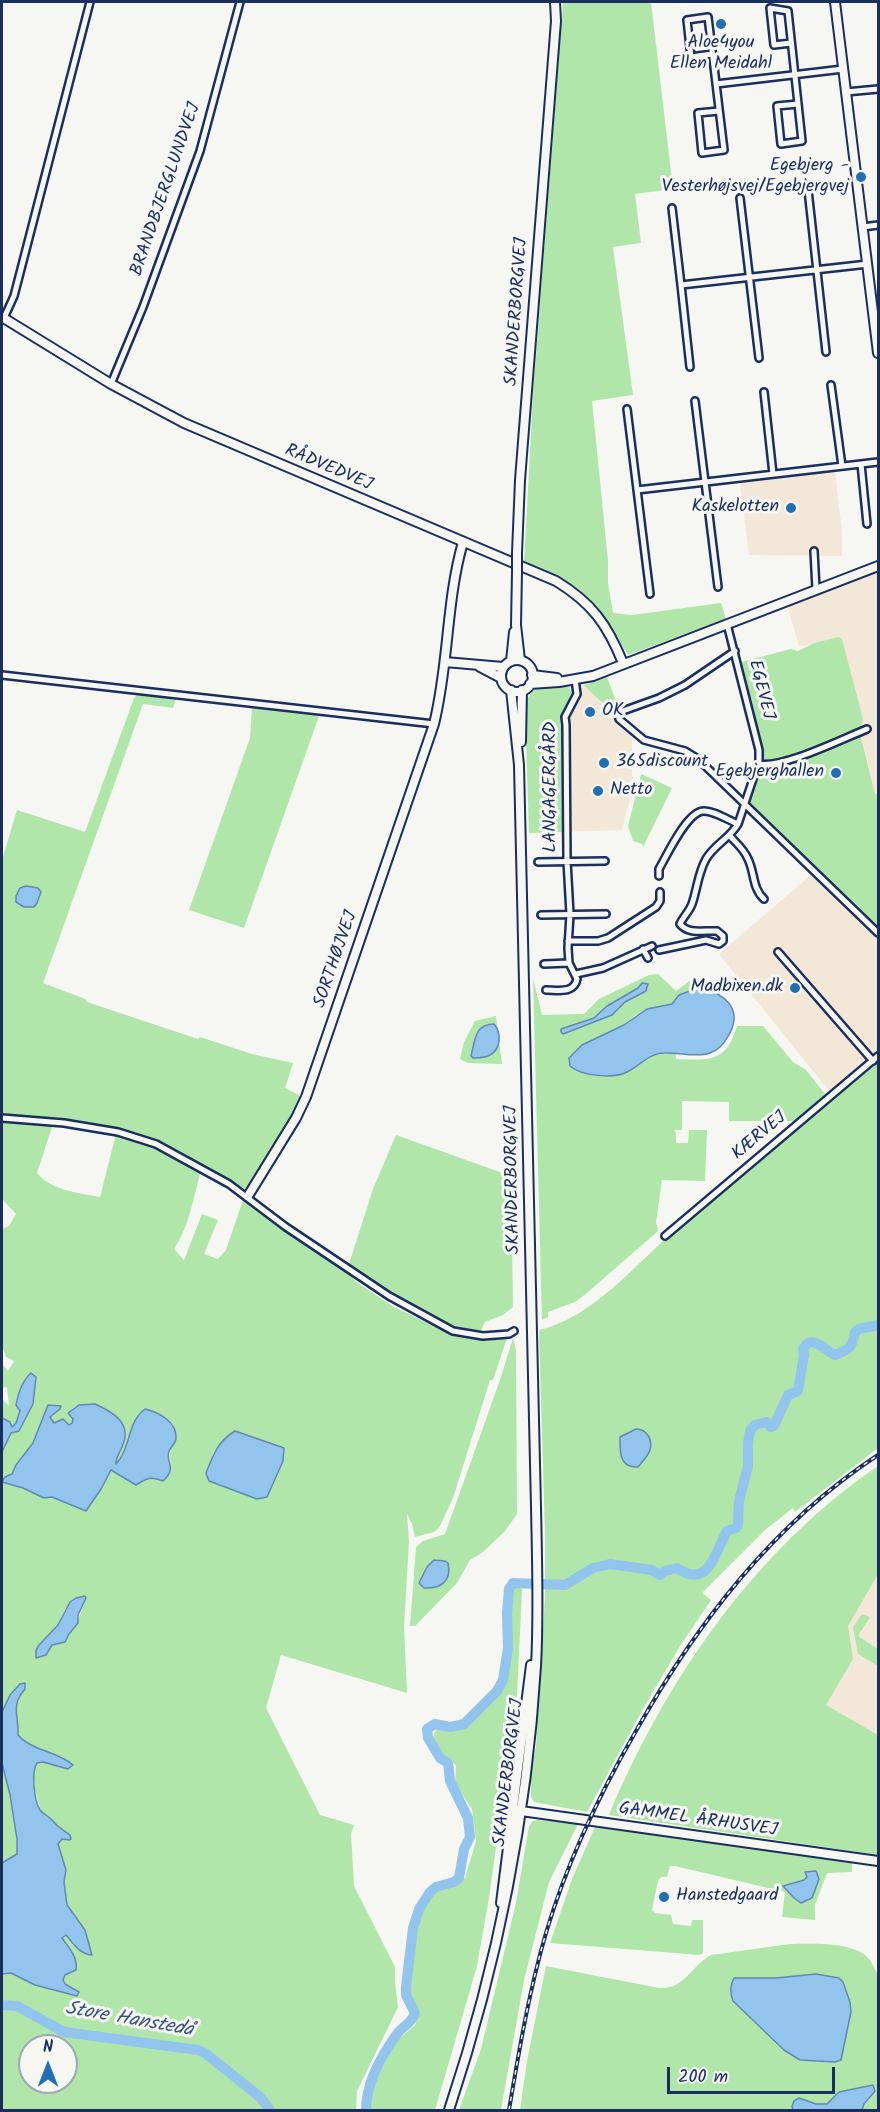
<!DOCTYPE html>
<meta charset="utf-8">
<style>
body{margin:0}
#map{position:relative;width:880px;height:2112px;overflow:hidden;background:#f6f6f2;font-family:Kalam,sans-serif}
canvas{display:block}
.frame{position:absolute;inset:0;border:3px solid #1b2f5e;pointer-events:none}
.north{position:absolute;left:18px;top:2034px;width:60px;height:60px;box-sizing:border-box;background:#f6f6f2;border:2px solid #9ea6b7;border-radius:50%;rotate:0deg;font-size:16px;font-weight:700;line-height:24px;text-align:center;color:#1b2f5e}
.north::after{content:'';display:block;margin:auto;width:21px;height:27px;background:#1f6fb2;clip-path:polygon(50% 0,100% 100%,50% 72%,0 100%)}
.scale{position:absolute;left:667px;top:2067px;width:168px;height:27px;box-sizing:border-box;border:3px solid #1b2f5e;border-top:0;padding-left:8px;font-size:18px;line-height:21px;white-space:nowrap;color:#1b2f5e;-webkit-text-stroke:4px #f6f6f2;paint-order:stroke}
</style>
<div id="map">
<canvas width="880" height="2112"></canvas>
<div class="frame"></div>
<div class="north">N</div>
<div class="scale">200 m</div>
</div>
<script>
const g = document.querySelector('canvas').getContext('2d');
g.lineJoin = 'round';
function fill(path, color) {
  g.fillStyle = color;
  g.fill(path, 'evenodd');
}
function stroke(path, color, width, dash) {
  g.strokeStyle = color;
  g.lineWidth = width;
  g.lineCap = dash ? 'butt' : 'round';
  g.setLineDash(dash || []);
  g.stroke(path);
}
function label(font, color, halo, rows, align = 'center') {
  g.font = font + ' Kalam,sans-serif';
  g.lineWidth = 6;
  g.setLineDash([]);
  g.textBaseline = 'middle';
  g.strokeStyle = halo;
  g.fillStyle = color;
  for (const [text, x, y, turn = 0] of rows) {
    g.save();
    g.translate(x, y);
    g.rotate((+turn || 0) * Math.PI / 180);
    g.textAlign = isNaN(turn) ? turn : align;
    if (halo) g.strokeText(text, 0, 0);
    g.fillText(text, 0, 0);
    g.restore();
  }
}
fill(new Path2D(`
 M 835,471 L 842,532 L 842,556 L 749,555 L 740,483 Z
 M 878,569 L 878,794 L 875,794 L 838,637 L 799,647 L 787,604 Z
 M 583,685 L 608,709 L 608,715 L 632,737 L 632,775 L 635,780 L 622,830 L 563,832 L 562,713 L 573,694 Z
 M 812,874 L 878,937 L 878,1059 L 833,1096 L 719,954 Z
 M 878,1556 L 878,1753 L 812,1716 L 842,1623 Z`), '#f3e8d8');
fill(new Path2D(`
 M 563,2 L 651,2 L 673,189 L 635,194 L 641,243 L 613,247 L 633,395 L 592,401 L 608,561 L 608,583 L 613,613 L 632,615 L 721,603 L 726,619 L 628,655 C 613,629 595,598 568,583 C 554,575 539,570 524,563 L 533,396 Z
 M 838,637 L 842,639 L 863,719 L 860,733 L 875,794 L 878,794 L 878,928 L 750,805 L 749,800 L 762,767 L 764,752 L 741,662 L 791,649 L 798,651 L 814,643 Z
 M 607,677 L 618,707 L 609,709 L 583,685 Z
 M 567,684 L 573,694 L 562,713 L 563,832 L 529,833 L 525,708 C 529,683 547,687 567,684 Z
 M 139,692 L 176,697 L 173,708 L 143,704 L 43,983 L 85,999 L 87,1002 L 198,1039 L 200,1037 L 252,1054 L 293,1063 L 285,1088 L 302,1097 L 293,1117 L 248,1189 L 243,1188 C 205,1165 164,1140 120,1129 C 82,1119 41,1118 2,1115 L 2,860 L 17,810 L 85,832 L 134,698 Z
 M 252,708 L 319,716 L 244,928 L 189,910 L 250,738 Z
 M 641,774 L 672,788 L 643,847 L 642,844 L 633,841 L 628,826 Z
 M 658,974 L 676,991 L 691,980 L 713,983 L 708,990 L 698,988 L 679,995 L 672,1004 L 636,1015 L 624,1025 L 582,1045 L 569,1058 L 590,1074 L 606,1075 L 624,1074 L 657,1054 L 676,1054 L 676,1059 C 710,1060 726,1063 737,1026 L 763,1026 L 793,1062 L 806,1070 L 825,1094 L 796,1121 L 729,1121 L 729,1102 L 682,1101 L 682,1130 L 674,1130 L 676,1133 L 676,1143 L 688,1143 L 689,1130 L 707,1130 L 705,1181 L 662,1180 L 656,1222 L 658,1231 L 587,1293 L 575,1302 L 548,1312 L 548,1317 L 542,1320 L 533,978 L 542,1015 L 584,1014 L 599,999 L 649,975 Z
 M 496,1016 L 502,1064 L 468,1063 L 460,1059 L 464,1042 L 475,1021 Z
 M 878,1059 L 878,1448 L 795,1512 L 793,1508 L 765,1530 L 702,1593 L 711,1600 L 680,1646 L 644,1707 L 587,1812 L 534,1802 L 531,1797 L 531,1772 L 536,1747 L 545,1597 L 545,1533 L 539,1330 C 593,1317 633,1267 673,1232 C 742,1174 809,1116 878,1059 Z
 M 2,1120 L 53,1124 L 37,1173 C 50,1190 79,1193 100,1197 L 116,1134 L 154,1147 L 201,1170 C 194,1196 189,1227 174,1249 L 184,1260 L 202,1214 L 218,1220 L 204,1254 L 218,1259 L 226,1250 L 244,1197 L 285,1228 L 346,1270 L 355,1281 L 392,1306 L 457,1337 L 487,1341 L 507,1338 L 493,1380 L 490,1380 L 453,1498 L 439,1528 L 434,1532 L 415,1537 L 412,1524 L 407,1514 L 409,1542 L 404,1626 L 407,1693 L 281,1655 L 266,1708 L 320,1815 L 354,1825 L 351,1834 L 354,1886 L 395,1967 L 395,1982 L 398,2007 L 357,2091 L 356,2110 L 2,2110 L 2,1974 L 11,1973 L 35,1985 L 77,1996 L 75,1989 L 65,1984 L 63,1980 L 65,1975 L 72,1973 L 72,1952 L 62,1938 L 66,1935 L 74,1946 L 85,1930 L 67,1905 L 63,1882 L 66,1870 L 58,1844 L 62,1839 L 52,1819 L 41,1811 L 35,1790 L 33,1769 L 37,1763 L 43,1762 L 68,1769 L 44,1751 L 23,1741 L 18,1735 C 19,1715 10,1706 25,1689 L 20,1684 L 10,1695 L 2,1712 L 2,1452 L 11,1433 L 19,1431 L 33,1404 L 36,1377 L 31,1373 L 25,1378 L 16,1405 L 20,1411 L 16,1423 L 12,1427 L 4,1418 L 2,1418 L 2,1399 L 9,1406 L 7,1387 L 2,1388 L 2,1364 L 8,1371 L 14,1361 L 6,1357 L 2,1346 L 2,1229 L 9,1226 L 16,1214 L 2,1199 ZM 48,1405 L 60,1409 L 50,1418 L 54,1423 L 69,1425 L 72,1423 L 73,1419 L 123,1446 L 116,1456 L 115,1465 C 129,1450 129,1430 139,1413 C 151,1416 179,1417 175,1436 C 172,1447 168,1452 171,1464 L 158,1479 C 149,1475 143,1480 135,1485 L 111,1469 L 101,1489 L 86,1511 L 52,1497 L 44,1498 L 23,1488 L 2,1482 L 5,1477 L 12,1474 L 16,1465 L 33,1443 ZM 235,1432 L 253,1438 L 283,1461 L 267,1497 L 209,1481 L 206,1473 L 214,1451 ZM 86,1599 L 78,1619 L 63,1643 L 52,1645 L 46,1655 L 36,1658 L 36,1650 L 39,1646 L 58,1625 L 65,1609 ZM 30,2046 L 66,2046 L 66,2082 L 30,2082 Z
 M 396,1135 L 511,1176 L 513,1307 L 503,1315 L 485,1322 L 480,1332 C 441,1329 381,1287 349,1264 L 373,1189 Z
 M 513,1338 L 516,1351 L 517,1514 L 505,1531 L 483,1552 L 470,1560 L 457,1583 L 415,1626 L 410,1626 L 416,1547 L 423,1541 L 445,1534 L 500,1380 Z
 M 878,1466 L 878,1574 L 848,1626 L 853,1659 L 826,1705 L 878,1735 L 878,1855 L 609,1815 C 666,1679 755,1550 878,1466 Z
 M 513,1586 L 520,1586 L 522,1590 L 517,1695 L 489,1898 L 477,1966 L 435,2110 L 370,2110 L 372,2087 L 396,2041 L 415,2025 L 419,2013 L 411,1994 L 411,1977 L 415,1936 L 422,1910 L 429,1898 L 440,1889 L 458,1884 L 465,1878 L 476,1841 L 472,1809 L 455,1784 L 456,1766 L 450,1759 L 439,1755 L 433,1737 L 436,1730 L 458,1727 L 471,1722 L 486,1705 L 502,1692 L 507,1682 L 512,1629 L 510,1591 Z
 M 862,1614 L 870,1617 L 858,1636 L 878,1649 L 878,1666 L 858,1654 L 853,1627 Z
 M 2,1763 C 10,1793 18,1823 17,1854 L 4,1864 L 2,1863 Z
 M 539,1820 L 578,1824 L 549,1882 L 524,1980 L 501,2110 L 459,2110 L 481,2049 L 516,1903 L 529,1826 L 533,1821 Z
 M 595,1827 L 852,1862 L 852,1872 L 827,1873 L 815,1905 L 815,1920 L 782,1917 L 785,1892 L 675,1866 L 670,1866 L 667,1877 L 661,1877 L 658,1881 L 652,1910 L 655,1913 L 671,1915 L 673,1924 L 691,1926 L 692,1920 L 703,1920 L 703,1953 L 700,1955 L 550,1943 L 572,1879 Z
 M 790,1944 C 812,1944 854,1941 869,1959 C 873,1964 876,1971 878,1976 L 878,2110 L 862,2110 L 864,2104 L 869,2100 L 873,2085 L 839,2092 L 827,2104 L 816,2104 L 799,2098 L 792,2106 L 793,2110 L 520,2110 L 527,2061 L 546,1966 L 659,1988 C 684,1990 692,1965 711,1955 ZM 816,1974 L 784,2050 L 733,2001 L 731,1994 L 734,1978 L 776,1978 Z`), '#b0e6a9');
const water = new Path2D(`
 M 26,886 L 38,888 L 41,892 L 37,903 L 34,907 L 24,907 L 16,902 L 16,896 L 20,888 Z
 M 642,983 L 648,984 L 646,991 L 625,1002 L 612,1015 L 563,1034 L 561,1032 L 561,1029 L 594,1018 L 607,1006 L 638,988 Z
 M 698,988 C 726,993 745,1010 727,1038 C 724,1044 717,1051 710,1053 C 697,1058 678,1052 664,1053 C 650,1053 639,1066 627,1072 C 614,1079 581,1076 570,1066 L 569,1058 L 582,1045 L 624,1025 L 647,1009 L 672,1004 L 679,995 Z
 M 494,1024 C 501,1032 501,1046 493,1053 C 488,1058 478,1058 473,1058 L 471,1056 C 475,1040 475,1024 494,1024 Z
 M 31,1373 L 36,1377 L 33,1404 L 19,1431 L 11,1433 L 2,1452 L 2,1418 L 10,1422 L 12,1427 L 16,1423 L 20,1411 L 16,1405 C 18,1394 22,1381 31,1373 Z
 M 95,1404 C 113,1412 133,1423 122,1447 C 119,1454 116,1456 116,1464 C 131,1448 127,1422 145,1409 C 158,1412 178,1422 176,1439 C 175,1444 171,1447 169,1451 C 165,1463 178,1467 163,1481 C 151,1476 147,1478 136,1485 L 111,1470 L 101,1489 L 86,1511 L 52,1497 L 44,1498 L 23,1488 L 2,1482 L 5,1477 L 12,1474 L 16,1465 L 33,1443 L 48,1405 L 61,1406 L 60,1409 L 50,1417 L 54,1423 L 63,1419 L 69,1425 L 72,1423 L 73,1419 L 68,1413 L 79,1405 Z
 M 636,1429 C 647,1429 653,1440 650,1450 C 648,1456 642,1462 638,1467 C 619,1468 620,1452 620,1437 Z
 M 235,1431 L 284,1448 L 283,1461 L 267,1497 L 257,1499 L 209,1481 L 206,1473 C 213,1455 218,1441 235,1431 Z
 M 434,1560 L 445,1561 L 448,1563 C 452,1581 441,1589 424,1588 L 419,1583 L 427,1567 Z
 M 85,1596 L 86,1598 L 78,1615 L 78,1623 L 69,1634 L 65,1642 L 52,1645 L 46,1655 L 36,1658 L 36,1650 L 39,1645 L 58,1625 L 70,1602 L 76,1598 Z
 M 25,1683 L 25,1689 C 10,1706 19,1715 18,1735 C 32,1751 57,1751 73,1765 L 68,1769 L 43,1762 L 37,1763 C 31,1772 34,1800 40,1810 C 43,1814 49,1816 52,1820 C 58,1828 62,1829 70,1835 L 71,1839 L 69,1840 L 62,1839 L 58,1844 L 66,1870 L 64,1882 L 67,1905 L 85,1930 L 92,1955 C 80,1954 74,1945 66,1935 L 62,1938 C 69,1948 78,1957 76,1970 L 65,1975 L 63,1980 L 65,1984 L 79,1992 L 77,1996 L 35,1985 L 11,1973 L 2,1974 L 2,1863 L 17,1854 L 17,1839 L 10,1795 L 2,1763 L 2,1712 L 10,1695 L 20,1684 Z
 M 816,1871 L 819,1879 L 812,1898 L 801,1903 L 794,1898 L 783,1886 L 804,1880 L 807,1877 L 805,1872 Z
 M 816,1974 L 839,1978 L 843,1982 L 850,2002 L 851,2012 L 841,2060 L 835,2062 L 800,2060 L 784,2050 L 733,2001 C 730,1993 730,1985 734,1978 L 776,1978 Z
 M 873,2085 L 875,2091 L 864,2104 L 862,2110 L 793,2110 L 792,2106 L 794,2101 L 799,2098 L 816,2104 L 827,2104 L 839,2092 Z`);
fill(water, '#92c4ee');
stroke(water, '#6288b4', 1.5);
stroke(new Path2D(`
 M 2,2005 L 17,2006 L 64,2032 L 198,2050 L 205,2053 L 260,2097 L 270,2110
 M 366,2110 C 366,2082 381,2056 397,2034 C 403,2026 412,2023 415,2013 L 406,1995 L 406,1987 L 413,1928 L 419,1909 L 430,1892 L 436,1887 L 454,1882 L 459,1878 L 464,1849 L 470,1837 L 468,1818 L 450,1781 L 448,1763 L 440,1758 L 428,1738 L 427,1729 L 435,1724 L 450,1727 L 464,1724 L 497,1691 L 503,1680 L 508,1648 L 507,1613 L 509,1589 L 513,1583 L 565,1585 L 593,1568 L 610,1564 L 652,1570 L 660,1575 L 665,1571 L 677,1568 C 708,1590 715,1553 727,1531 L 736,1528 L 738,1525 L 739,1501 L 748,1466 L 748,1443 L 750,1431 L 755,1425 L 767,1422 L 771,1427 L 774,1426 L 788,1395 L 798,1391 L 804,1355 L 803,1349 C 812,1333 824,1350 835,1355 C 850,1349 852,1348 855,1332 L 859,1329 L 878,1325`), '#92c4ee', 10);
const street = new Path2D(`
 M 791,43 L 774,45 L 770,8 L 788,11 C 793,54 797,98 802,141 L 781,144 L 777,106 L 798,104
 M 712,54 L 691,57 L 687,20 L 708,17 C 713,62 719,106 724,150 L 702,153 L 698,113 L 719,111
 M 716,84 L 843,69
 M 846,92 L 878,89
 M 808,190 L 826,352
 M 740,198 L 759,358
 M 672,208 L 681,285 L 868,264
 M 863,227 L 878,225
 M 681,285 L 690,367
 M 4,318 L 14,296 L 90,2
 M 111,384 L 143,307 L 200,151 L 240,2
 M 831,385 L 842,466
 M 764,392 L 773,474
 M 695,401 L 718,587
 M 627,409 L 650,594
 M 861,464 L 867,524
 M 637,490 L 878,462
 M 814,551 L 816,589
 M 735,651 L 685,685 L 659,698 L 620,712 L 618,714 L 619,719 L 644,740 L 685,751 L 698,759 L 878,933
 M 2,675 L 434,724
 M 758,764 C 782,769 842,739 867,729
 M 730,836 C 736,843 744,849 748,859 C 755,873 752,888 764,899
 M 538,862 L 605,861
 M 659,876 L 659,869 C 667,855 687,812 703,811 C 713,810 728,820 738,824
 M 541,915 L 606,914
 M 568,941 L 598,941 L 608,938 L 656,907 L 660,901 L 660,892
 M 643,949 L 648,958
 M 659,950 L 706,940 L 719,944 L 723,941 L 723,936 L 717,931 C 704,930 689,935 680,924 C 683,917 689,912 692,904 C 697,890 698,873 706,859 C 714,845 730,838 738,824 L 759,761 L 759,750 L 727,624
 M 778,952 L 873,1061
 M 544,964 L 569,963
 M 576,974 L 603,968 L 652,946
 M 546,990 C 558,990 574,994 577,979 L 569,963 L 568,948 L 570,914 L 567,861 L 566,725 L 565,717 L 577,694 L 575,679
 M 2,1118 L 64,1123 L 118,1132 L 156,1144 L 229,1184 L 286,1227 L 389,1296 L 453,1331 L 483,1336 L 509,1334 L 514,1331
 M 665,1236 L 878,1056`);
const secondary = new Path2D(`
 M 835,2 L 878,353
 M 2,317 L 111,384 L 184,423 L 556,581 C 592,603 607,624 623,663
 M 517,553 L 520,480 L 556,21 L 555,2
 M 517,572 L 516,625 L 520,660
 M501 676a16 16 0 1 1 32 0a16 16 0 1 1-32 0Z
 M 511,661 L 514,632
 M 445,662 L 503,667
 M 480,667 L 501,678
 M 532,675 L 557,678
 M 530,684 L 559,682 L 593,676 L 878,566
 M 521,742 L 522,690
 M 248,1196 L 296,1118 L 306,1097 L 434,724 C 449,664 446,601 463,542
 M 514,1810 L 878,1861
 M 501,1903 L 531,1665
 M 449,2110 C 497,1966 527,1818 536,1666 C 539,1613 537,1560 536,1507 L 519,765 L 511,690`);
stroke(street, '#1b2f5e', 10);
stroke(secondary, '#1b2f5e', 12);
stroke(street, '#f6f6f2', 5);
stroke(secondary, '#f6f6f2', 8);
const rail = new Path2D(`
 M 509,2110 C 519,2051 529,1991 546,1933 C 567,1862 599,1795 636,1731 C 697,1623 773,1524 878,1455`);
stroke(rail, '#1b2f5e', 4);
stroke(rail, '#f6f6f2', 1.5, [4.5]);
const secondaryBridge = new Path2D(`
 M 517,572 L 517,553`);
stroke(secondaryBridge, '#1b2f5e', 12, []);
stroke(secondaryBridge, '#f6f6f2', 8);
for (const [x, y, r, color] of [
 [721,24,6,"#1f6fb2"],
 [861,177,6,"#1f6fb2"],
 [791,508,6,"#1f6fb2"],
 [590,712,6,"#1f6fb2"],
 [604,763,6,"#1f6fb2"],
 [836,773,6,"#1f6fb2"],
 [598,791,6,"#1f6fb2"],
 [795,988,6,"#1f6fb2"],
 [664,1897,6,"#1f6fb2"]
]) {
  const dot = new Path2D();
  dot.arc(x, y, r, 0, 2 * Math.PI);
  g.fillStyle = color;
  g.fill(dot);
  stroke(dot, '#f6f6f2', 2);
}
label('18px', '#1b2f5e', '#f6f6f2', [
 ["Aloe4you",721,44,"center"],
 ["Ellen Meidahl",721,65,"center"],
 ["Egebjerg -",849,167],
 ["Vesterhøjsvej/Egebjergvej",849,188],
 ["Kaskelotten",779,508],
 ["OK",602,712,"left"],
 ["365discount",616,763,"left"],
 ["Egebjerghallen",824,773],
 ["Netto",610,791,"left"],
 ["Madbixen.dk",783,988],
 ["Hanstedgaard",676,1897,"left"]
], 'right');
label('18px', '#1b2f5e', '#f6f6f2', [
 ["BRANDBJERGLUNDVEJ",167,190,-71],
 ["SKANDERBORGVEJ",518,312,-86],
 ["RÅDVEDVEJ",328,469,23],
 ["EGEVEJ",760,690,76],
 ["LANGAGERGÅRD",552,787,-90],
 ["SORTHØJVEJ",337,960,-71],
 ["KÆRVEJ",760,1137,-40],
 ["SKANDERBORGVEJ",514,1180,-91],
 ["SKANDERBORGVEJ",510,1773,-83],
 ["GAMMEL ÅRHUSVEJ",698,1821,8]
]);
label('italic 20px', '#395482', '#f6f6f2', [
 ["Store Hanstedå",129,2021,10]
]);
</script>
